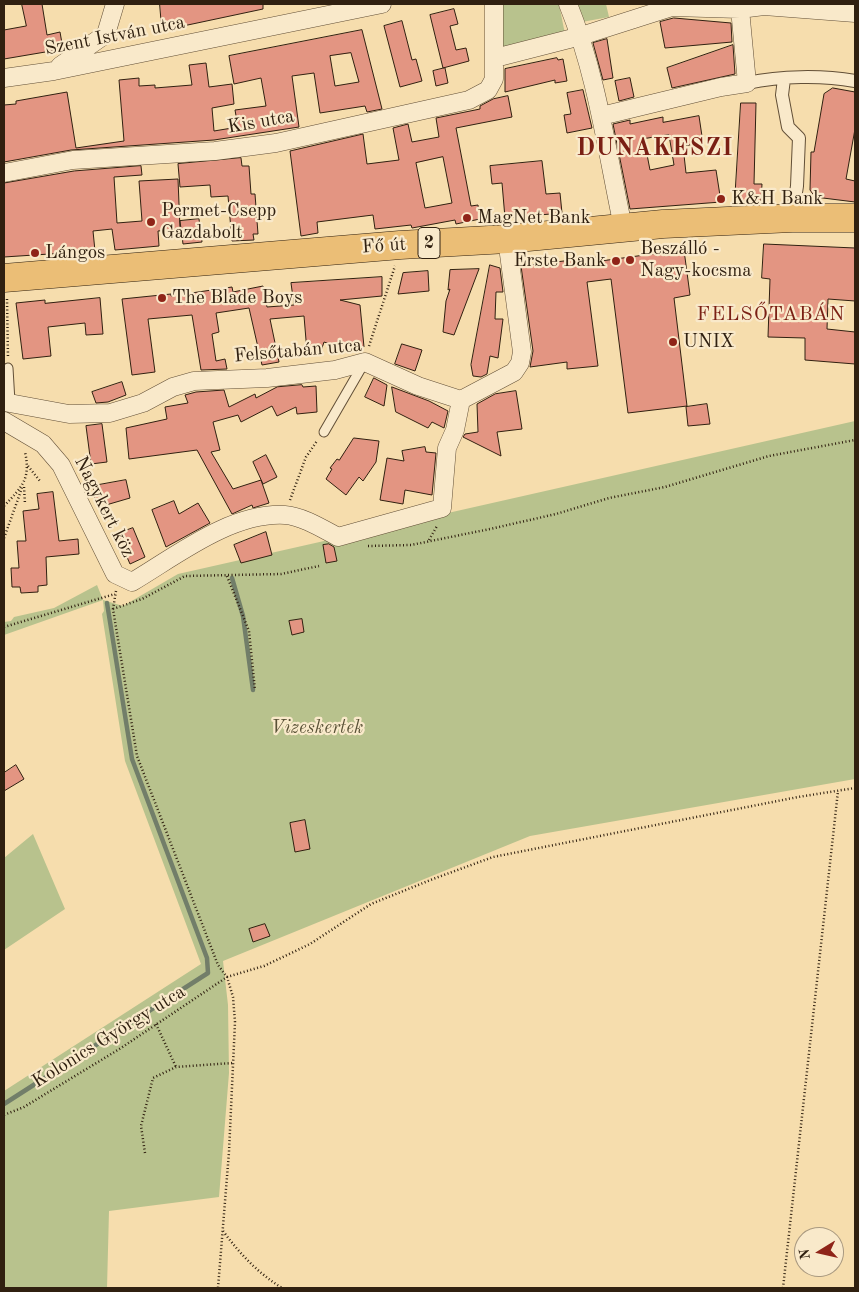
<!DOCTYPE html>
<meta charset="utf-8">
<style>
body{margin:0}
#map{position:relative;width:859px;height:1292px;overflow:hidden;background:#f6ddad;font-family:"Old Standard TT",serif}
canvas{display:block}
.frame{position:absolute;inset:0;border:5px solid #302010;pointer-events:none}
.north{position:absolute;left:794px;top:1227px;width:50px;height:50px;box-sizing:border-box;background:#f9e9ca;border:1px solid #a99980;border-radius:50%;rotate:261deg;font-size:14px;font-weight:700;line-height:20px;text-align:center;color:#302010}
.north::after{content:'';display:block;margin:auto;width:18px;height:22px;background:#8f2418;clip-path:polygon(50% 0,100% 100%,50% 72%,0 100%)}
</style>
<div id="map">
<canvas width="859" height="1292"></canvas>
<div class="frame"></div>
<div class="north">N</div>
</div>
<script>
const g = document.querySelector('canvas').getContext('2d');
g.lineJoin = 'round';
function fill(path, color) {
  g.fillStyle = color;
  g.fill(path, 'evenodd');
}
function stroke(path, color, width, dash) {
  g.strokeStyle = color;
  g.lineWidth = width;
  g.lineCap = dash ? 'butt' : 'round';
  g.setLineDash(dash || []);
  g.stroke(path);
}
function label(font, color, halo, rows, align = 'center') {
  g.font = font + ' "Old Standard TT",serif';
  g.lineWidth = 4.5;
  g.setLineDash([]);
  g.textBaseline = 'middle';
  g.strokeStyle = halo;
  g.fillStyle = color;
  for (const [text, x, y, turn = 0] of rows) {
    g.save();
    g.translate(x, y);
    g.rotate((+turn || 0) * Math.PI / 180);
    g.textAlign = isNaN(turn) ? turn : align;
    if (halo) g.strokeText(text, 0, 0);
    g.fillText(text, 0, 0);
    g.restore();
  }
}
fill(new Path2D(`
 M 500,4 L 559,4 L 565,34 L 499,51 Z
 M 578,4 L 606,4 L 609,17 L 582,22 Z
 M 855,421 L 855,779 L 530,836 L 223,961 L 228,1005 L 229,1073 L 219,1197 L 109,1211 L 107,1288 L 4,1288 L 4,1091 L 201,964 L 125,761 L 102,614 L 104,611 L 103,600 L 4,635 L 4,622 L 11,621 L 14,617 L 54,608 L 97,585 L 103,600 L 123,606 L 178,574 Z
 M 33,834 L 65,909 L 4,950 L 4,858 Z`), '#b8c28d');
stroke(new Path2D(`
 M 232,578 L 243,616 L 253,690
 M 4,1104 L 208,973 L 207,958 L 132,759 L 107,603`), '#727e69', 4.5);
const building = new Path2D(`
 M 22,4 L 42,4 L 47,35 L 60,32 L 63,49 L 4,59 L 4,30 L 26,26 Z
 M 160,4 L 263,4 L 263,9 L 183,26 L 162,28 Z
 M 454,9 L 458,24 L 450,26 L 456,50 L 466,48 L 469,61 L 443,68 L 430,15 Z
 M 674,18 L 731,23 L 732,42 L 665,48 L 660,22 Z
 M 402,21 L 412,60 L 416,59 L 422,81 L 400,87 L 384,26 Z
 M 362,30 L 382,109 L 367,112 L 365,106 L 320,113 L 314,73 L 292,76 L 299,127 L 214,140 L 71,150 L 4,162 L 4,105 L 16,104 L 16,101 L 67,92 L 76,148 L 124,141 L 119,80 L 139,78 L 139,86 L 155,85 L 155,88 L 192,85 L 189,65 L 206,63 L 209,87 L 232,84 L 234,104 L 212,108 L 214,131 L 238,127 L 235,110 L 266,106 L 261,78 L 234,84 L 229,56 ZM 351,53 L 359,82 L 335,86 L 330,56 Z
 M 607,39 L 613,78 L 603,80 L 593,43 Z
 M 733,45 L 735,74 L 672,88 L 667,68 Z
 M 557,58 L 558,60 L 563,59 L 567,81 L 555,83 L 555,80 L 505,92 L 505,69 Z
 M 445,68 L 448,83 L 436,86 L 433,71 Z
 M 630,78 L 634,97 L 619,101 L 615,81 Z
 M 833,88 L 855,92 L 855,129 L 846,179 L 855,181 L 855,202 L 815,197 L 810,190 L 811,152 L 814,152 L 824,94 Z
 M 583,90 L 592,128 L 567,133 L 564,115 L 571,114 L 567,93 Z
 M 508,96 L 512,117 L 456,128 L 471,206 L 478,205 L 480,219 L 456,224 L 455,220 L 412,228 L 411,225 L 375,229 L 373,215 L 317,222 L 318,233 L 301,236 L 290,151 L 363,134 L 367,164 L 399,160 L 393,128 L 408,124 L 412,142 L 439,137 L 436,118 L 480,109 L 480,106 L 493,99 ZM 443,157 L 452,203 L 425,208 L 416,163 Z
 M 741,103 L 756,103 L 754,184 L 762,184 L 761,201 L 735,201 Z
 M 699,116 L 703,143 L 683,146 L 686,173 L 716,170 L 721,202 L 630,209 L 613,124 L 630,120 L 630,124 L 663,117 L 663,122 ZM 669,135 L 674,165 L 650,170 L 644,139 Z
 M 241,158 L 242,166 L 249,166 L 251,194 L 255,194 L 258,234 L 253,234 L 254,240 L 232,241 L 228,196 L 211,197 L 210,185 L 180,187 L 178,164 Z
 M 542,161 L 546,194 L 560,193 L 562,213 L 505,218 L 502,183 L 492,184 L 490,166 Z
 M 141,166 L 142,175 L 114,177 L 117,223 L 142,221 L 139,181 L 178,179 L 180,229 L 158,231 L 159,246 L 115,250 L 112,229 L 93,231 L 95,251 L 4,257 L 4,183 L 74,171 Z
 M 199,219 L 202,242 L 183,244 L 180,221 Z
 M 764,244 L 855,248 L 855,301 L 828,299 L 827,329 L 855,332 L 855,364 L 805,360 L 805,338 L 768,337 L 770,279 L 762,278 Z
 M 684,250 L 690,295 L 674,298 L 687,406 L 628,413 L 611,279 L 587,282 L 598,366 L 567,369 L 567,362 L 530,367 L 533,351 L 521,266 L 598,257 L 598,261 Z
 M 490,265 L 500,268 L 503,292 L 496,292 L 495,319 L 503,319 L 498,358 L 490,356 L 487,374 L 481,377 L 473,376 L 471,365 Z
 M 479,269 L 454,335 L 443,332 L 446,301 L 450,289 L 448,290 L 450,270 Z
 M 428,271 L 429,291 L 398,294 L 403,273 Z
 M 382,277 L 382,296 L 340,300 L 360,305 L 364,347 L 344,349 L 324,342 L 321,351 L 307,352 L 304,316 L 270,319 L 279,362 L 262,365 L 249,308 L 216,313 L 219,332 L 212,334 L 216,361 L 225,359 L 227,369 L 201,370 L 192,315 L 148,319 L 155,372 L 132,375 L 122,299 L 171,294 L 171,296 L 232,287 L 233,292 L 263,286 L 267,307 L 294,305 L 291,283 Z
 M 100,298 L 103,334 L 86,335 L 85,323 L 48,327 L 51,356 L 23,359 L 16,303 L 45,300 L 45,303 Z
 M 402,344 L 422,350 L 415,371 L 395,364 Z
 M 374,378 L 387,385 L 384,406 L 365,397 Z
 M 122,382 L 126,395 L 108,402 L 96,403 L 92,392 Z
 M 302,385 L 303,387 L 316,386 L 317,412 L 297,414 L 296,407 L 277,416 L 272,406 L 241,422 L 238,415 L 213,422 L 220,450 L 211,452 L 233,489 L 261,480 L 269,503 L 253,508 L 252,505 L 232,514 L 197,450 L 129,459 L 126,428 L 167,419 L 165,407 L 188,403 L 185,395 L 196,392 L 224,390 L 229,407 L 255,394 L 256,398 L 277,387 Z
 M 392,387 L 429,401 L 448,411 L 444,428 L 432,422 L 428,428 L 396,412 Z
 M 516,391 L 522,429 L 497,432 L 501,456 L 463,437 L 465,434 L 478,432 L 477,404 L 495,394 Z
 M 707,404 L 710,424 L 688,426 L 686,407 Z
 M 102,424 L 107,462 L 91,464 L 86,426 Z
 M 354,438 L 379,441 L 376,462 L 363,481 L 359,477 L 346,495 L 326,479 L 332,469 L 330,468 L 337,459 L 339,460 Z
 M 425,447 L 426,452 L 436,453 L 432,495 L 405,490 L 403,504 L 380,500 L 387,458 L 404,461 L 402,451 Z
 M 266,455 L 277,477 L 263,484 L 253,462 Z
 M 126,480 L 130,498 L 106,505 L 105,499 L 95,500 L 93,486 Z
 M 53,492 L 59,541 L 78,539 L 79,554 L 46,557 L 47,585 L 38,586 L 38,592 L 21,593 L 20,587 L 12,587 L 11,568 L 19,568 L 17,541 L 26,541 L 23,511 L 39,509 L 37,494 Z
 M 174,501 L 179,514 L 198,503 L 210,523 L 166,547 L 152,510 Z
 M 133,528 L 145,557 L 130,564 L 117,534 Z
 M 266,532 L 272,555 L 241,563 L 234,545 Z
 M 329,544 L 334,547 L 337,561 L 326,563 L 323,545 Z
 M 302,619 L 304,632 L 292,635 L 289,621 Z
 M 16,765 L 24,779 L 4,791 L 4,773 Z
 M 305,820 L 310,849 L 295,852 L 290,823 Z
 M 265,924 L 270,936 L 253,942 L 249,929 Z`);
fill(building, '#e39582');
stroke(building, '#302010', 1);
const service = new Path2D(`
 M 8,368 L 10,402
 M 324,432 L 364,363`);
const pedestrian = new Path2D(`
 M 784,79 L 782,95 L 788,127 L 799,138 L 797,186 L 792,218
 M 747,83 C 781,76 821,75 855,81`);
const minor = new Path2D(`
 M 568,4 C 597,75 607,152 623,227
 M 495,58 L 581,36 L 672,7 L 740,9 L 764,6 L 855,13
 M 60,66 L 106,34 L 115,4
 M 4,78 L 54,71 L 382,4
 M 601,116 L 721,87 L 747,83 L 740,9
 M 4,173 L 73,160 L 215,151 L 276,143 L 469,100 L 488,90 L 494,79 L 494,4
 M 4,402 L 69,414 L 110,413 L 143,403 L 173,387 L 194,381 L 267,378 L 335,370 L 365,362 L 418,386 L 461,400 L 514,372 L 520,363 L 522,352 L 507,239
 M 4,421 L 43,444 L 61,465 L 115,574 L 132,582 C 176,556 231,512 285,515 C 302,516 323,529 338,537 L 442,508 L 447,448 L 455,430 L 461,400`);
const primary = new Path2D(`
 M 4,278 L 400,245 L 507,239 L 663,224 L 792,218 L 855,218`);
stroke(service, '#624f37', 11);
stroke(pedestrian, '#624f37', 14);
stroke(minor, '#624f37', 19);
stroke(primary, '#302010', 29);
stroke(new Path2D(`
 M 7,299 L 8,358
 M 369,346 L 395,266
 M 28,466 L 40,481
 M 24,487 L 25,504
 M 290,500 L 306,457 L 317,441
 M 4,506 C 22,487 31,479 25,452
 M 4,538 L 22,488
 M 429,540 L 437,526
 M 368,546 L 411,545 L 490,529 L 556,514 L 609,498 L 665,487 L 769,456 L 855,440
 M 227,576 L 249,631 L 255,690
 M 116,591 L 113,609 L 137,756 L 218,965 L 227,977 L 233,997 L 235,1022 L 229,1152 L 218,1288
 M 113,609 L 142,599 L 185,576 L 281,574 L 319,566
 M 4,627 L 115,594
 M 156,1024 L 176,1067
 M 4,1115 L 24,1107 L 121,1048 L 227,977 L 264,966 L 310,944 L 371,904 L 433,879 L 493,857 L 798,797 L 855,788
 M 145,1153 L 141,1126 L 153,1078 L 176,1067 L 233,1063
 M 223,1231 C 240,1254 258,1273 282,1288
 M 783,1288 L 838,791`), '#302010', 2.5, [1, 2.5]);
stroke(service, '#f9e9ca', 9);
stroke(pedestrian, '#f9e9ca', 12);
stroke(minor, '#f9e9ca', 18);
stroke(primary, '#ebbe76', 28);
for (const [x, y, r, color] of [
 [721,199,5,"#8f2418"],
 [467,218,5,"#8f2418"],
 [151,222,5,"#8f2418"],
 [35,253,5,"#8f2418"],
 [630,260,5,"#8f2418"],
 [616,261,5,"#8f2418"],
 [162,298,5,"#8f2418"],
 [673,342,5,"#8f2418"]
]) {
  const dot = new Path2D();
  dot.arc(x, y, r, 0, 2 * Math.PI);
  g.fillStyle = color;
  g.fill(dot);
  stroke(dot, '#f9e9ca', 2);
}
for (const [x, y, w] of [
 [429,243,22]
]) {
  const box = new Path2D();
  box.roundRect(x - w / 2, y - 15.5, w, 31, 4);
  g.fillStyle = '#f9e9ca';
  g.fill(box);
  stroke(box, '#302010', 1);
}
label('bold 18px', '#302010', null, [
 ["2",429,243]
]);
label('19px', '#302010', '#f9e9ca', [
 ["Szent István utca",115,36,-11],
 ["Kis utca",261,122,-10],
 ["Fő út",384,246,-4],
 ["Felsőtabán utca",298,351,-5],
 ["Nagykert köz",104,507,63],
 ["Kolonics György utca",109,1037,-32]
]);
label('19px', '#302010', '#f9e9ca', [
 ["K&H Bank",731,199],
 ["Permet-Csepp",161,211],
 ["Gazdabolt",161,233],
 ["MagNet Bank",477,218],
 ["Beszálló -",640,249],
 ["Nagy-kocsma",640,271],
 ["Lángos",45,253],
 ["Erste Bank",606,261,"right"],
 ["The Blade Boys",172,298],
 ["UNIX",683,342]
], 'left');
label('italic 19px', '#595136', '#f9e9ca', [
 ["Vizeskertek",317,728]
]);
g.letterSpacing = '1px';
label('20px', '#7a1f14', '#f9e9ca', [
 ["FELSŐTABÁN",771,315]
]);
g.letterSpacing = '0px';
g.letterSpacing = '1px';
label('bold 24px', '#7a1f14', '#f9e9ca', [
 ["DUNAKESZI",655,149]
]);
g.letterSpacing = '0px';
</script>
